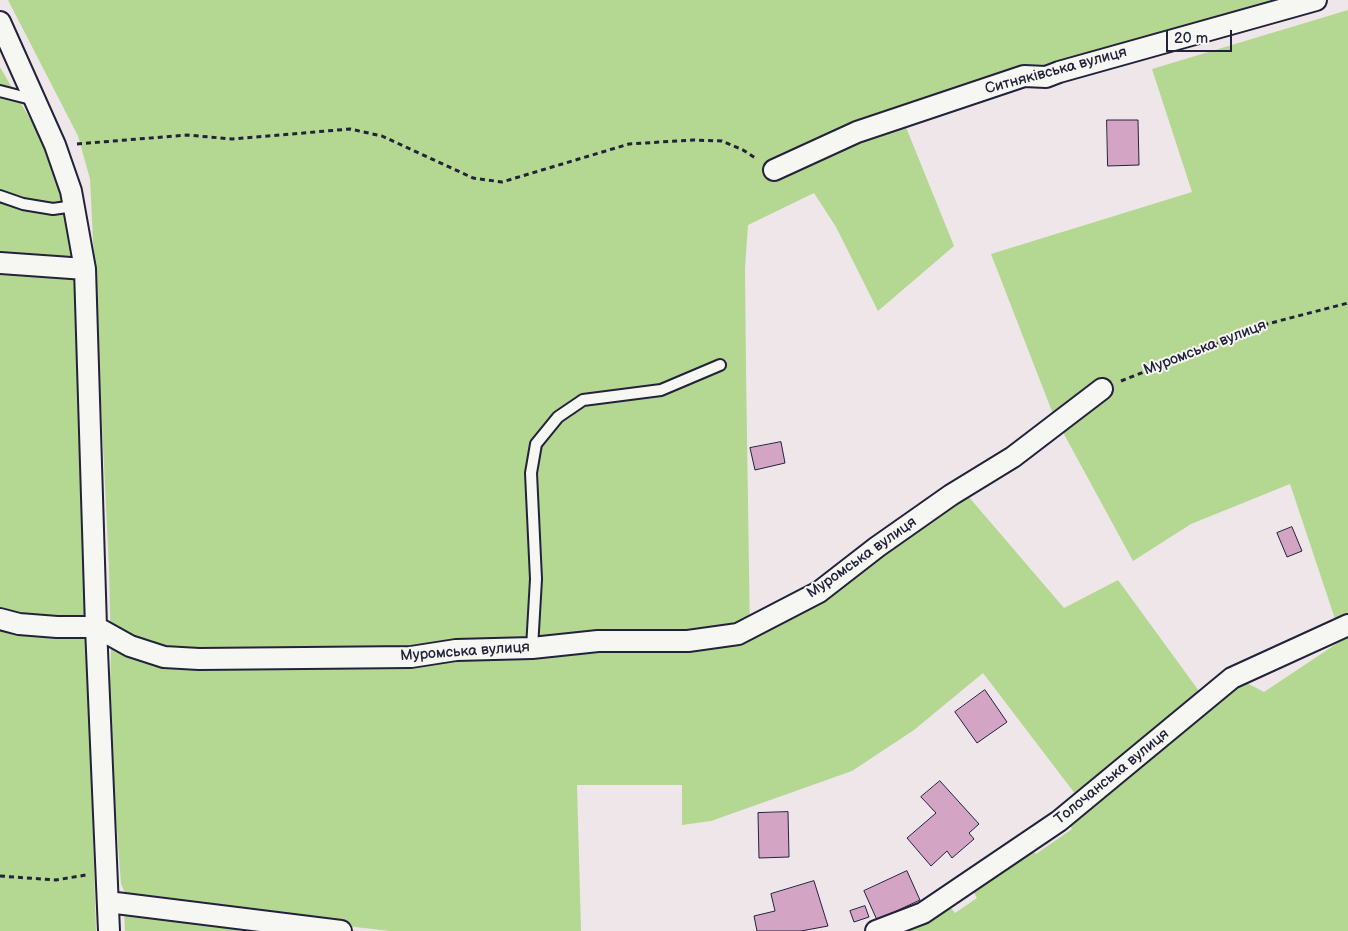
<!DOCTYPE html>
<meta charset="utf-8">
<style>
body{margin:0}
#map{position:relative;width:1348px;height:931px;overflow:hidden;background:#efe6e9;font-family:"Balsamiq Sans",sans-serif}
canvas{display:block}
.scale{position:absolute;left:1166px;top:30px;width:66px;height:22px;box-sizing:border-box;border:2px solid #22223b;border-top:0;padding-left:6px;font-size:15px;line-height:18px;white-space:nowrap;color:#22223b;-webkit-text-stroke:4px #f6f6f2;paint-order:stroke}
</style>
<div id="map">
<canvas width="1348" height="931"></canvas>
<div class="scale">20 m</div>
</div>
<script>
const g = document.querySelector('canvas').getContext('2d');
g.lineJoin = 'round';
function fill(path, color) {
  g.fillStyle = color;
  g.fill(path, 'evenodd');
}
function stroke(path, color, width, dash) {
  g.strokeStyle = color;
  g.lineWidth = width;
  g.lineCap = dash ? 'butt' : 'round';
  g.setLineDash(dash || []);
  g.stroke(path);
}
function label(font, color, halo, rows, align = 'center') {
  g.font = font + ' "Balsamiq Sans",sans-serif';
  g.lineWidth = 4;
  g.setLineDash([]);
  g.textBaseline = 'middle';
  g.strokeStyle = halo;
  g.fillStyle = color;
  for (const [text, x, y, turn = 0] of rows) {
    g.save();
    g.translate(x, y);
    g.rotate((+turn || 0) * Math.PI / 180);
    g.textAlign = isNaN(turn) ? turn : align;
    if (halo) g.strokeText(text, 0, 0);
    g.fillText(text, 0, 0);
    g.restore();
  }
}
fill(new Path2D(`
 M 8,0 L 1300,0 L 899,110 L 954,246 L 878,311 L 836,227 L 814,193 L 748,225 L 745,268 L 746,370 L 750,636 L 814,604 L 968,496 L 1064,608 L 1118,580 L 1199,691 L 1076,795 L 983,673 L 914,730 L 852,771 L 711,821 L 682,825 L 682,785 L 577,785 L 581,931 L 390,931 L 136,902 L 126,895 L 121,884 L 109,722 L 111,649 L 109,568 L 90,179 L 78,136 Z
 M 1348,10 L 1348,931 L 895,931 L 919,923 L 950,907 L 955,913 L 977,898 L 973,891 L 1031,848 L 1036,854 L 1072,829 L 1067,822 L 1245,682 L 1264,692 L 1342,640 L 1290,484 L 1191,524 L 1133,561 L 1053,414 L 991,254 L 1192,192 L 1152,69 Z
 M 0,67 L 44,143 L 64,196 L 75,259 L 96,931 L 0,931 Z
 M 124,911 L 282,931 L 125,931 Z`), '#b4d792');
const building = new Path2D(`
 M 1107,120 L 1138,120 L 1139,165 L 1108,166 Z
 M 781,442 L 785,463 L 755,470 L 750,448 Z
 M 1292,527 L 1302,551 L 1287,557 L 1277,533 Z
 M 985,690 L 1007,722 L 977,743 L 955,712 Z
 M 940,781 L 979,824 L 969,833 L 974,839 L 952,858 L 947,851 L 931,866 L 907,838 L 936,813 L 921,797 Z
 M 788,812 L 789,857 L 759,858 L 758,813 Z
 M 907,871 L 920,900 L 877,920 L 864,891 Z
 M 814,881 L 828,926 L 801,931 L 757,931 L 754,916 L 775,911 L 771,894 Z
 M 865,906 L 869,917 L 854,922 L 850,911 Z`);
fill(building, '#d3a4c4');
stroke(building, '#22223b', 1);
const lane = new Path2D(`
 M 0,91 L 35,100
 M 0,196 L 23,204 L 53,209 L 74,206
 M 532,648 L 536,579 L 531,473 L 536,444 L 558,417 L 583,400 L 661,390 L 720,365`);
const street = new Path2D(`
 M 0,22 L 55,145 L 71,191 L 85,269 L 96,627 L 109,931
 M 774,170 L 857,132 L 1024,76 L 1046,77 L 1059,72 L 1316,0
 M 0,263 L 85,269
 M 0,619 L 19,624 L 57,627 L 96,627 L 130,646 L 164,657 L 199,659 L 411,657 L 456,650 L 532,648 L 598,641 L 688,641 L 738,634 L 819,592 L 877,547 L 951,495 L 1013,457 L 1102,389
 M 108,902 L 341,931
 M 876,931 L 923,913 L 1059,821 L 1232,678 L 1348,625`);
stroke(lane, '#22223b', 14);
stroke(street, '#22223b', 24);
stroke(new Path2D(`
 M 77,144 L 187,135 L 232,139 L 350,129 L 382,136 L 473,178 L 502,182 L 629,144 L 693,140 L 722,141 L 743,150 L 757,159
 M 1121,381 L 1267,324 L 1348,303
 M 0,876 L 56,880 L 86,875`), '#22223b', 3, [5, 4]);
stroke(lane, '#f6f6f2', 10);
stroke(street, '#f6f6f2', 20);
label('15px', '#22223b', '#f6f6f2', [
 ["Ситняківська вулиця",1056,71,-15],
 ["Муромська вулиця",1205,348,-21],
 ["Муромська вулиця",862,558,-35],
 ["Муромська вулиця",465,652,-4],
 ["Толочанська вулиця",1112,777,-39]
]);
</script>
